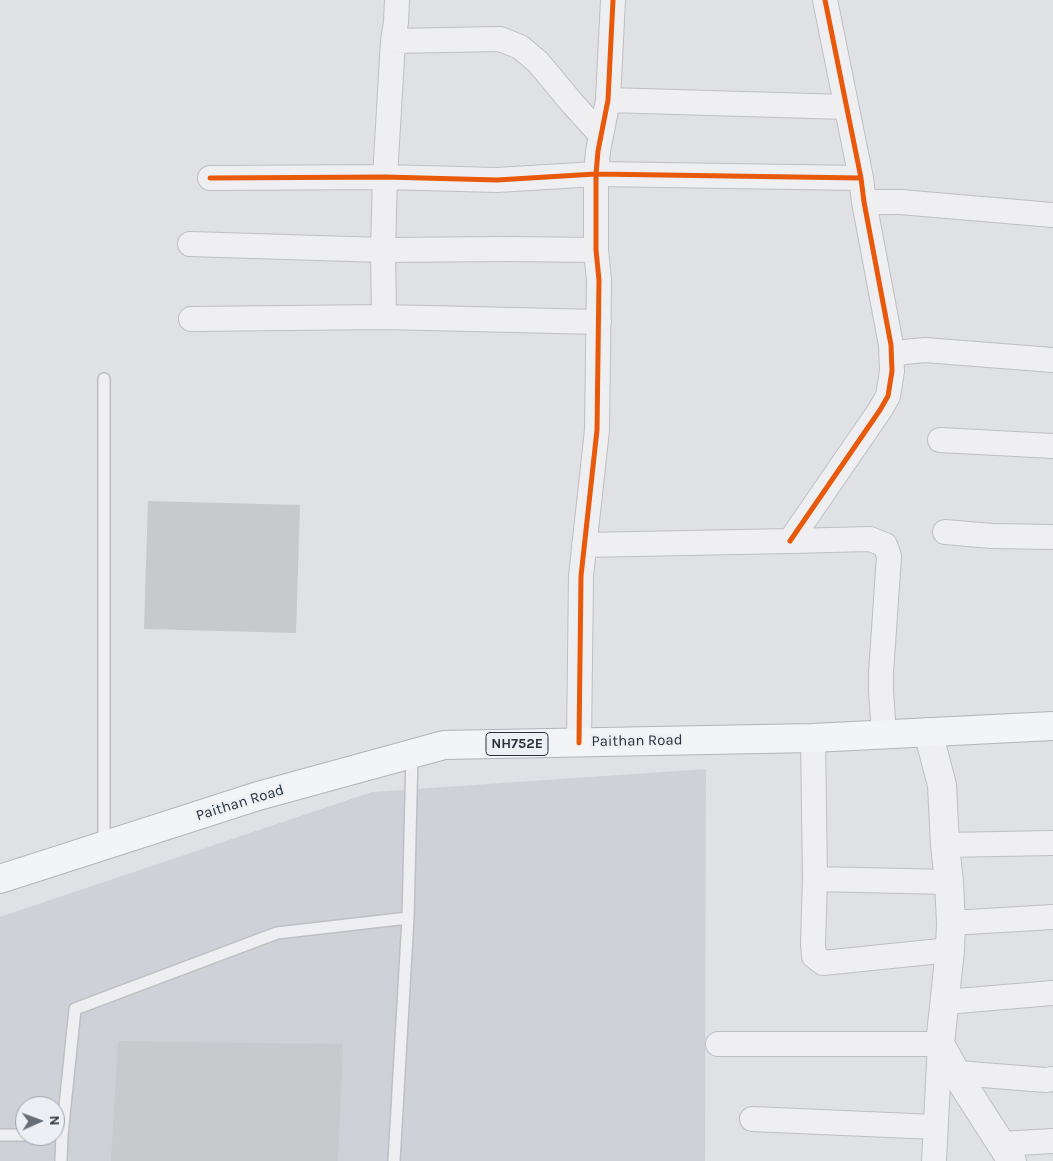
<!DOCTYPE html>
<style>
body{margin:0}
#map{position:relative;width:1053px;height:1161px;overflow:hidden;background:#dfe1e4;font-family:Karla,sans-serif}
canvas{display:block}
.north{position:absolute;left:15px;top:1096px;width:50px;height:50px;box-sizing:border-box;background:#ecf0f4;border:1px solid #9ea3aa;border-radius:50%;rotate:88deg;font-size:14px;font-weight:700;line-height:20px;text-align:center;color:#28303b}
.north::after{content:'';display:block;margin:auto;width:18px;height:22px;background:#686e76;clip-path:polygon(50% 0,100% 100%,50% 72%,0 100%)}
</style>
<div id="map">
<canvas width="1053" height="1161"></canvas>
<div class="north">N</div>
</div>
<script>
const g = document.querySelector('canvas').getContext('2d');
g.lineJoin = 'round';
function fill(path, color) {
  g.fillStyle = color;
  g.fill(path, 'evenodd');
}
function stroke(path, color, width, dash) {
  g.strokeStyle = color;
  g.lineWidth = width;
  g.lineCap = dash ? 'butt' : 'round';
  g.setLineDash(dash || []);
  g.stroke(path);
}
function label(font, color, halo, rows, align = 'center') {
  g.font = font + ' Karla,sans-serif';
  g.lineWidth = 4.5;
  g.setLineDash([]);
  g.textBaseline = 'middle';
  g.strokeStyle = halo;
  g.fillStyle = color;
  for (const [text, x, y, turn = 0] of rows) {
    g.save();
    g.translate(x, y);
    g.rotate((+turn || 0) * Math.PI / 180);
    g.textAlign = isNaN(turn) ? turn : align;
    if (halo) g.strokeText(text, 0, 0);
    g.fillText(text, 0, 0);
    g.restore();
  }
}
fill(new Path2D(`
 M 706,769 L 705,1161 L 0,1161 L 0,917 L 372,792 ZM 25,1106 L 55,1106 L 55,1136 L 25,1136 Z`), '#ced1d7');
fill(new Path2D(`
 M 148,501 L 300,505 L 296,633 L 144,629 Z
 M 118,1041 L 343,1044 L 338,1161 L 111,1161 Z`), '#c7c9cc');
const service = new Path2D(`
 M 104,845 L 104,379
 M 0,1135 L 25,1135
 M 61,1161 L 62,1135 L 75,1009 L 277,933 L 408,918
 M 394,1161 L 408,918 L 412,755`);
const minor = new Path2D(`
 M 393,41 L 500,39 L 520,47 L 538,62 L 572,103 L 601,135
 M 608,100 L 846,107
 M 210,178 L 385,177 L 497,180 L 596,174 L 861,178
 M 864,202 L 900,202 L 1053,215
 M 190,244 L 383,250 L 509,249 L 596,250
 M 384,317 L 383,250 L 385,177 L 393,41 L 396,22 L 397,0
 M 191,319 L 384,317 L 599,322
 M 892,355 L 905,352 L 925,350 L 1053,360
 M 940,440 L 1053,446
 M 945,532 L 992,536 L 1053,537
 M 790,541 L 880,410 L 888,396 L 892,371 L 891,345 L 864,202 L 861,178 L 825,0
 M 584,545 L 790,541 L 870,539 L 885,545 L 889,556 L 881,673 L 881,691 L 884,734
 M 813,738 L 815,879 L 813,944 L 814,956 L 823,963 L 950,950
 M 579,743 L 581,576 L 597,430 L 599,280 L 596,250 L 596,174 L 598,151 L 608,100 L 613,0
 M 945,845 L 1053,843
 M 815,879 L 949,882
 M 951,923 L 1053,917
 M 945,1002 L 1053,993
 M 718,1044 L 940,1044 L 934,1161
 M 957,1073 L 1046,1080 L 1053,1079
 M 752,1119 L 935,1127
 M 1001,1144 L 1053,1141`);
const tertiary = new Path2D(`
 M 928,732 L 942,785 L 945,845 L 949,882 L 951,923 L 950,950 L 940,1044 L 960,1080 L 1012,1161`);
const trunk = new Path2D(`
 M 0,879 L 258,796 L 444,745 L 813,738 L 1053,726`);
stroke(service, '#bdbfc2', 14);
stroke(minor, '#bdbfc2', 26);
stroke(tertiary, '#bdbfc2', 30);
stroke(trunk, '#b2b4b8', 30);
stroke(service, '#efeff1', 11);
stroke(minor, '#efeff1', 24);
stroke(tertiary, '#efeff1', 28);
stroke(trunk, '#f3f4f5', 28);
stroke(new Path2D(`
 M 210,178 L 385,177 L 497,180 L 596,174 L 861,178
 M 790,541 L 880,410 L 888,396 L 892,371 L 891,345 L 864,202 L 861,178 L 825,0
 M 579,743 L 581,576 L 597,430 L 599,280 L 596,250 L 596,174 L 598,151 L 608,100 L 613,0`), '#e8590c', 5);
for (const [x, y, w] of [
 [517,744,62]
]) {
  const box = new Path2D();
  box.roundRect(x - w / 2, y - 11.5, w, 23, 4);
  g.fillStyle = '#ecf0f4';
  g.fill(box);
  stroke(box, '#28303b', 1);
}
label('bold 14px', '#28303b', null, [
 ["NH752E",517,744]
]);
label('15px', '#28303b', '#ecf0f4', [
 ["Paithan Road",637,741,-1],
 ["Paithan Road",240,803,-17]
]);
</script>
